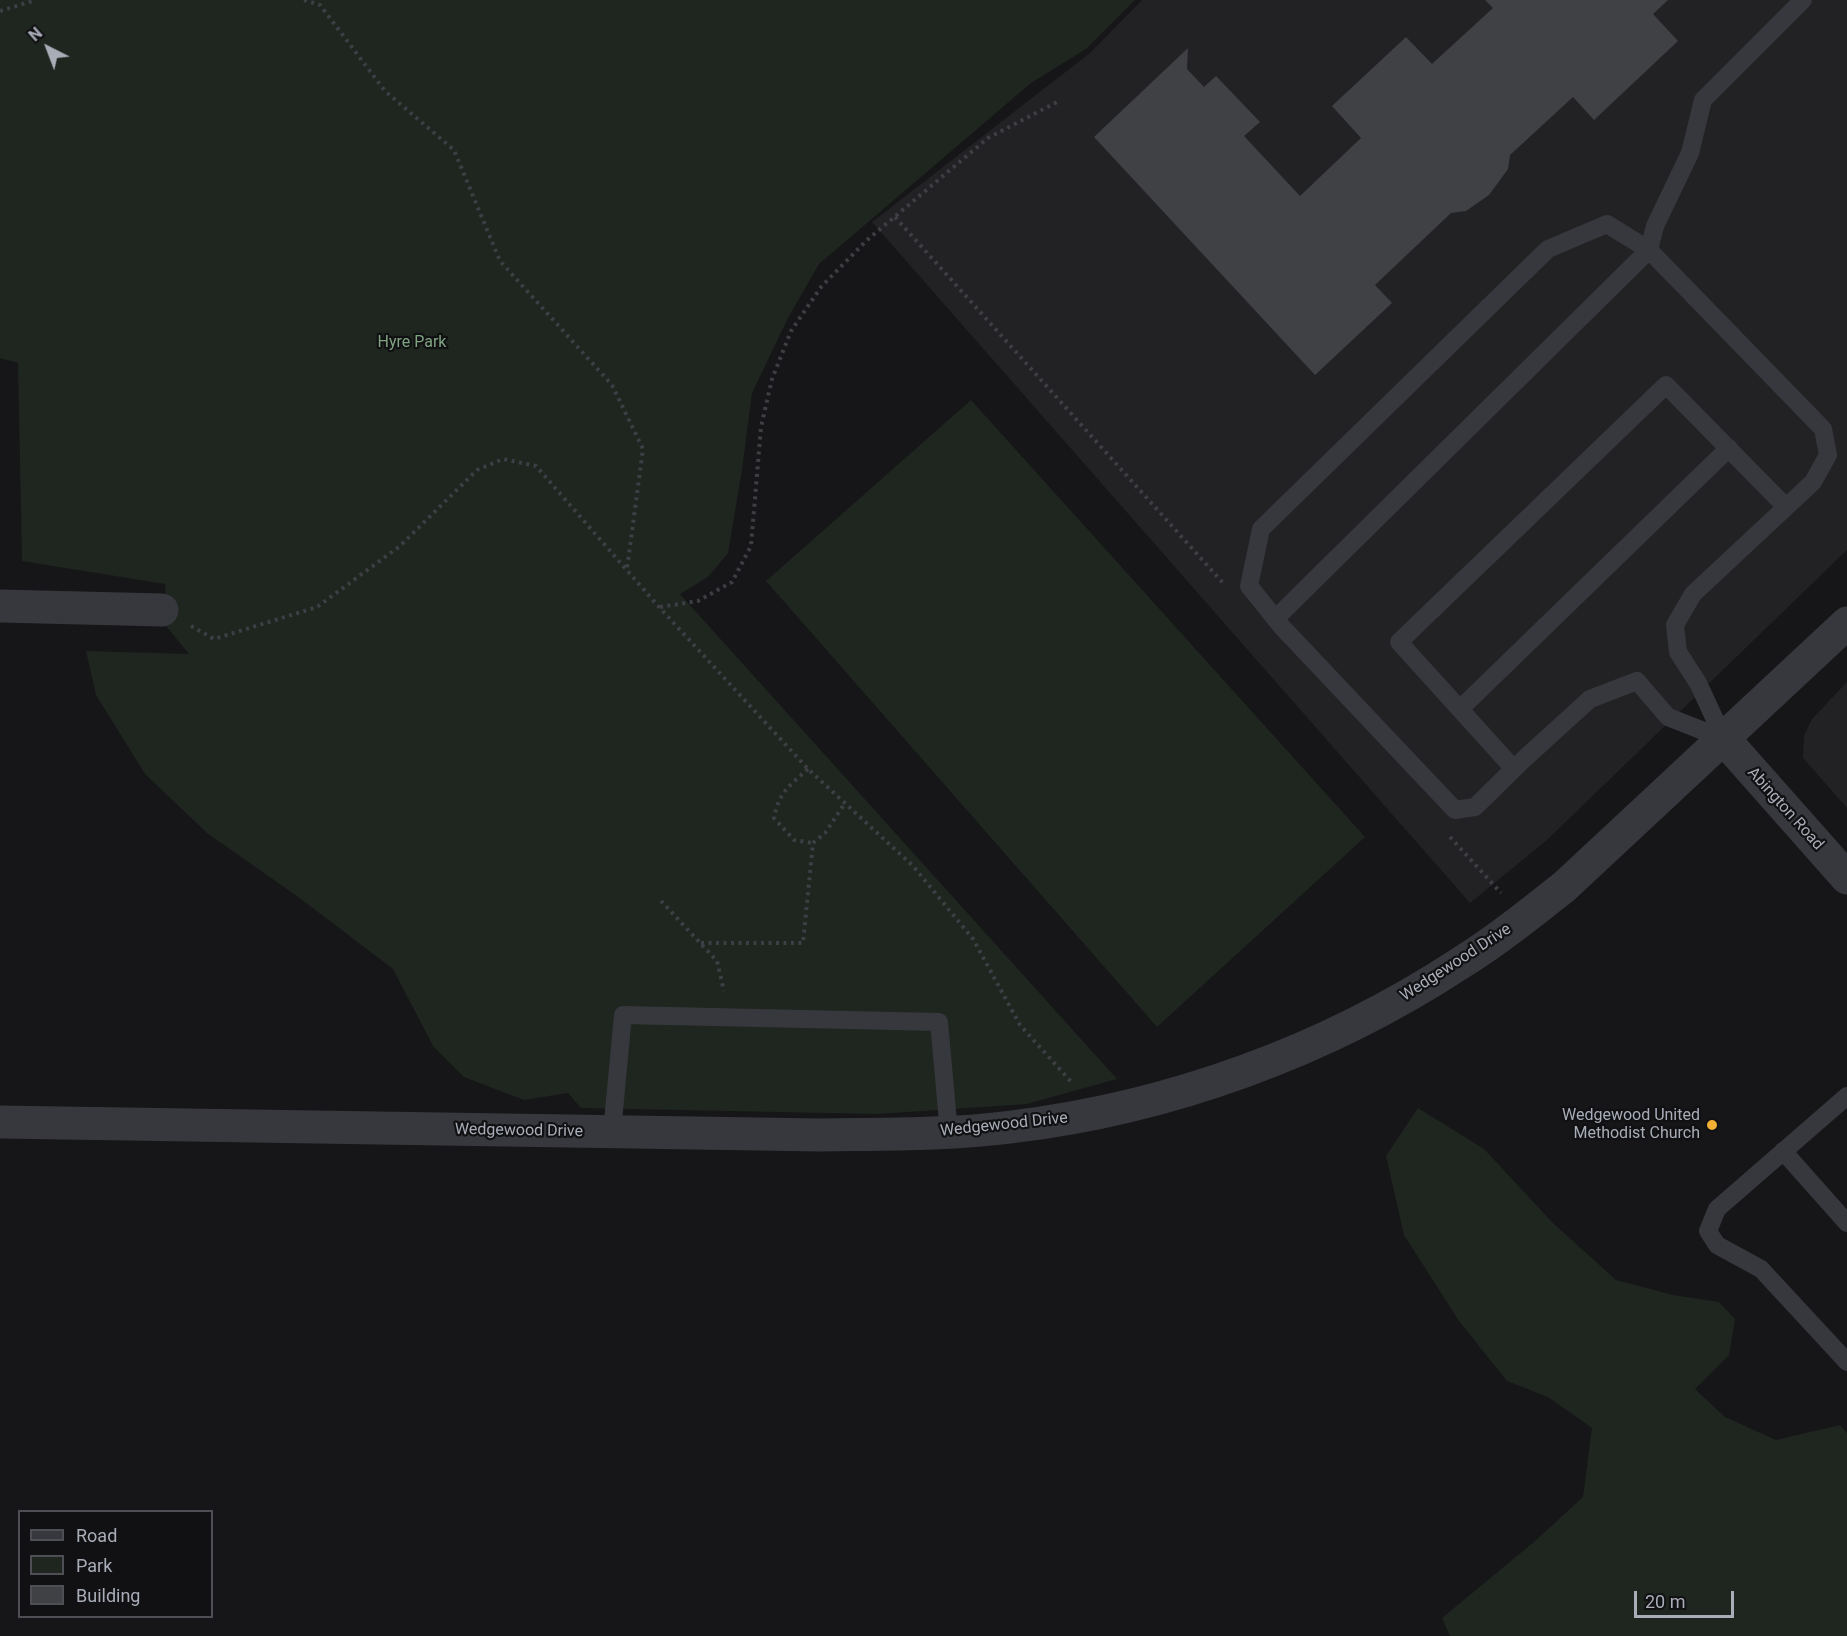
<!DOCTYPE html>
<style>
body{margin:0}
#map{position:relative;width:1847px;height:1636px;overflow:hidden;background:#161618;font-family:Roboto,sans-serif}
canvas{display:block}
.legend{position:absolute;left:18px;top:1510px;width:195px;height:108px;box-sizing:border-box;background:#111113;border:2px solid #4d4f55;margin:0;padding:8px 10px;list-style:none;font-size:18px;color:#a8adb8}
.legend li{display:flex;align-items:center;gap:12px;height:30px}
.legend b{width:30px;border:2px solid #4d4f55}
.north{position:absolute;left:18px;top:18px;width:60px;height:60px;-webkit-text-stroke:4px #111113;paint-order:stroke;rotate:318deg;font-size:16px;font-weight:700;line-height:24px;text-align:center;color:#a8adb8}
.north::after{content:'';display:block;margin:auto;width:21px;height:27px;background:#a8adb8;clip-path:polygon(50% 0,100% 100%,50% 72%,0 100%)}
.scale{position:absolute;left:1634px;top:1591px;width:100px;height:27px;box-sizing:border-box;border:3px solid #a8adb8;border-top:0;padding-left:8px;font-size:18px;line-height:21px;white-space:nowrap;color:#a8adb8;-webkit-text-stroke:4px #111113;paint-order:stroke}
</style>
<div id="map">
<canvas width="1847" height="1636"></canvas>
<ul class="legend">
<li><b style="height:8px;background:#37383d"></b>Road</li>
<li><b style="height:16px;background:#1e261f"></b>Park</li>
<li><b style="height:16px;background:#404145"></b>Building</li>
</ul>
<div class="north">N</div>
<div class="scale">20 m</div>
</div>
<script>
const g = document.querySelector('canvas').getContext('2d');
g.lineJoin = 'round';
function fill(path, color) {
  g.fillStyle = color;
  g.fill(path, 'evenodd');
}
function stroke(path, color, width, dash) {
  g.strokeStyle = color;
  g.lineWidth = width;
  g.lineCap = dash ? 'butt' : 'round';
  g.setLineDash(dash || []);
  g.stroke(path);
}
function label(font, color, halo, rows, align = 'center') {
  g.font = font + ' Roboto,sans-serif';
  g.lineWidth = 4.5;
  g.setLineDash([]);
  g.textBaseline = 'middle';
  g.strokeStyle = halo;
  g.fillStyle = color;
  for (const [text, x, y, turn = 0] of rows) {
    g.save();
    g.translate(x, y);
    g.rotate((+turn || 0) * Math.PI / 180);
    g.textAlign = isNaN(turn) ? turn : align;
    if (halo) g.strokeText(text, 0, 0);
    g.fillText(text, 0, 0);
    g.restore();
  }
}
fill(new Path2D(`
 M 1142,0 L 1847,0 L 1847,550 L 1547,840 L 1470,903 L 872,222 L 1090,53 Z
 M 1847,682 L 1847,808 L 1803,758 L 1804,736 L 1812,719 Z`), '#222225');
fill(new Path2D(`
 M 0,0 L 1135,0 L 1086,49 L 1031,83 L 819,264 L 788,318 L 752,393 L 742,470 L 728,553 L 708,577 L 680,594 L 1117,1079 L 1027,1104 L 877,1114 L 581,1108 L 568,1093 L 524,1100 L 464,1077 L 433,1046 L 393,969 L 301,899 L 207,833 L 145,774 L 96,695 L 86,651 L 189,654 L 166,626 L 165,584 L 22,561 L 18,363 L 0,358 Z
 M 971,400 L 1365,837 L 1157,1027 L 766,581 Z
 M 1418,1108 L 1484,1149 L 1553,1223 L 1616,1280 L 1673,1295 L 1719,1302 L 1735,1319 L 1729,1355 L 1695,1389 L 1725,1417 L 1776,1440 L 1840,1425 L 1847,1433 L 1847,1636 L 1450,1636 L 1442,1618 L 1535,1541 L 1583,1497 L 1592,1428 L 1548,1397 L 1507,1381 L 1459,1321 L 1404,1235 L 1386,1156 Z`), '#1e261f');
fill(new Path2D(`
 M 1485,0 L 1668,0 L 1653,14 L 1678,41 L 1594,120 L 1573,97 L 1510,155 L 1508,169 L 1489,195 L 1466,211 L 1451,213 L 1375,285 L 1392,303 L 1315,375 L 1094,137 L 1188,48 L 1187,69 L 1204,87 L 1216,76 L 1260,122 L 1244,136 L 1300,196 L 1361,138 L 1332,106 L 1406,37 L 1432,64 L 1493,8 Z`), '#404145');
stroke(new Path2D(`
 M 304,0 L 320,5 L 385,91 L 454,150 L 500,261 L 612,385 L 643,449 L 627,569
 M 0,11 L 36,0
 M 895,217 L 1223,583
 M 660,607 L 698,601 L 732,582 L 751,546 L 761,427 L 772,379 L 791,331 L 821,287 L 866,241 L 988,138 L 1059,101
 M 191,626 L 214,639 L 317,607 L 400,546 L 477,470 L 503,459 L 536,466 L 659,607 L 808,769 L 913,866 L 973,939 L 1020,1025 L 1073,1084
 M 808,769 C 789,786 779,792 774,818 L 794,840 L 813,843
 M 1450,837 L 1501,893
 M 661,901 L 717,961 L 724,991
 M 701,943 L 803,943 L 813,843 L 825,833 L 845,803`), '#3d3f44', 4, [3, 4.5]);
stroke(new Path2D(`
 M 1607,224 L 1649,250 L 1823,429 L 1828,455 L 1813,482 L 1693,594 L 1675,625 L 1678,652 L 1698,683 L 1724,739 L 1668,717 L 1637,681 L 1590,699 L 1524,759 L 1475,807 L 1455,810 L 1282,627 L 1249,586 L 1261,529 L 1548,249 Z
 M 1275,619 L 1649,250 L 1655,226 L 1690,153 L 1703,100 L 1803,0
 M 1460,709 L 1729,448
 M 1514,769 L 1399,642 L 1666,385 L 1786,507
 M 1847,1096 L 1717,1209 L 1708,1231 L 1717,1245 L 1761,1269 L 1847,1362
 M 612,1132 L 623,1015 L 939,1022 L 949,1133
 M 1783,1151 L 1847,1223`), '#37383d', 18);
stroke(new Path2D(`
 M 0,606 L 162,610`), '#37383d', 33);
stroke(new Path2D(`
 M 1724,739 L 1847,878
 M 0,1122 L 821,1135 C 885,1134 948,1135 1011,1127 C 1170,1108 1326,1051 1459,964 C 1496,941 1531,913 1565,886 L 1847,623`), '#37383d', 33);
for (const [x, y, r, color] of [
 [1712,1125,6,"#f2b134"]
]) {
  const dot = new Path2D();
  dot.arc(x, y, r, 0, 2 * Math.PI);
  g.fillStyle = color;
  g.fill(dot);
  stroke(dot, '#111113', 2);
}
label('16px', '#7fa381', '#111113', [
 ["Hyre Park",412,343]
]);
label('16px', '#a8adb8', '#111113', [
 ["Abington Road",1785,809,48],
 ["Wedgewood Drive",1456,963,-33],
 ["Wedgewood Drive",1004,1125,-6],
 ["Wedgewood Drive",519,1131,1]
]);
label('16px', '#a8adb8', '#111113', [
 ["Wedgewood United",1700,1116],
 ["Methodist Church",1700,1134]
], 'right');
</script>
